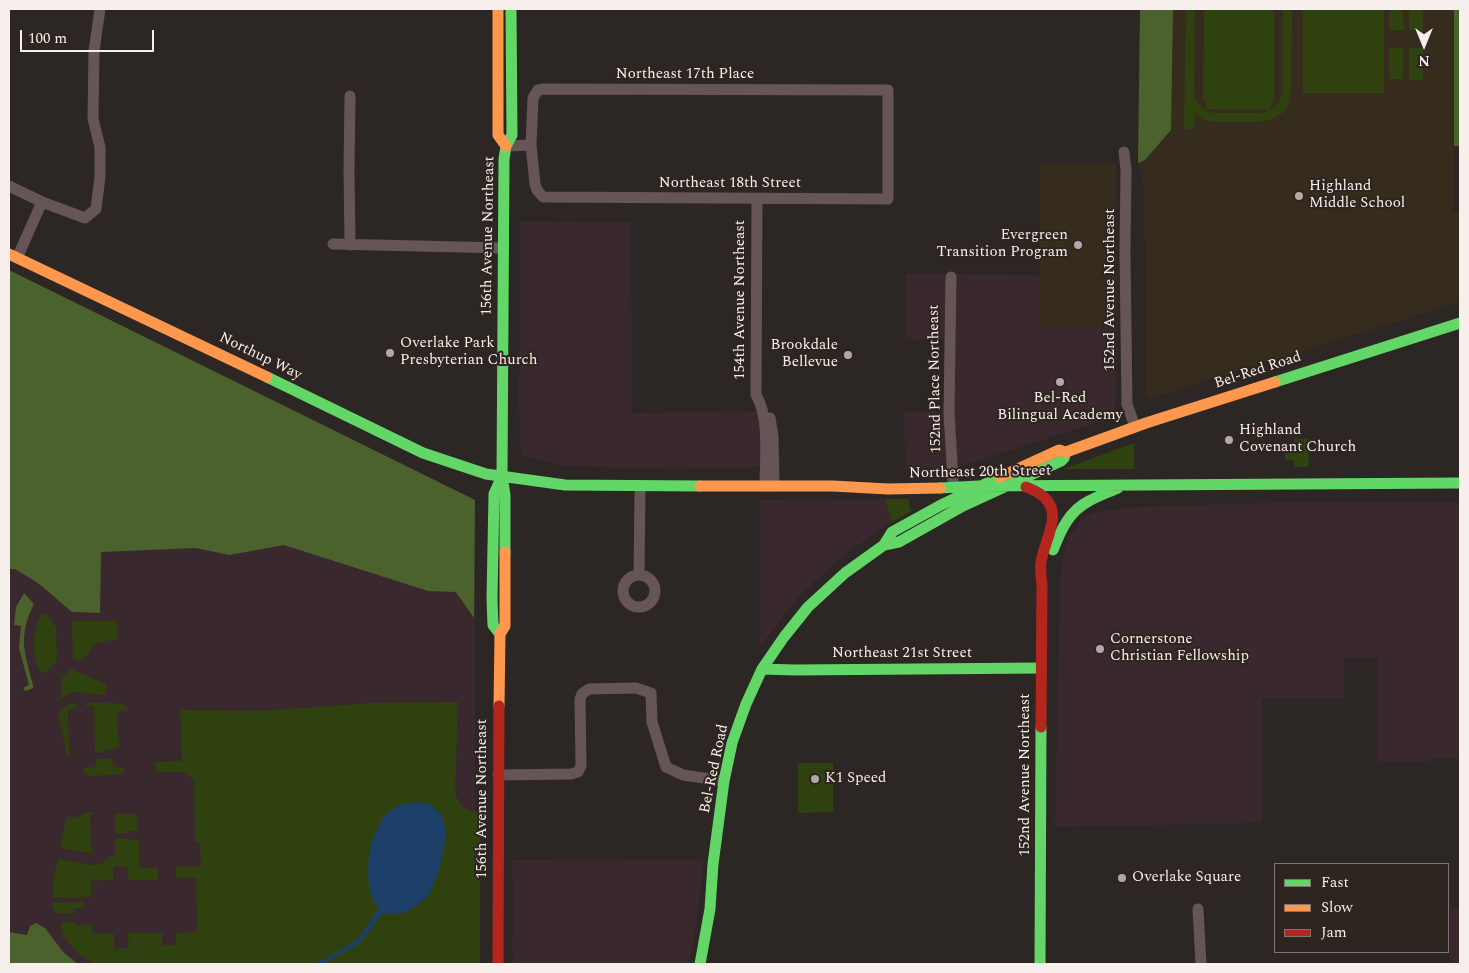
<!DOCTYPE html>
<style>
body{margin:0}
#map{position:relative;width:1469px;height:973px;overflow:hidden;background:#2c2624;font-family:Spectral,serif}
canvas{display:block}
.frame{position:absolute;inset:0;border:10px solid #f7efec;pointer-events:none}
.legend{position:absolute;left:1274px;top:863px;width:175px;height:90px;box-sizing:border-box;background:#2f2520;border:1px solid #7f7672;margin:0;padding:6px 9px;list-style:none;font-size:15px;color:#f7efec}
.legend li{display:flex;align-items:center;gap:10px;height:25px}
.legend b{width:25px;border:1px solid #7f7672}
.north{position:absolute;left:1399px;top:20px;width:50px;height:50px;-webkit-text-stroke:4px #2f2520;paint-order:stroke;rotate:180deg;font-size:14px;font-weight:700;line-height:20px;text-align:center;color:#f7efec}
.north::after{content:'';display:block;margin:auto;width:18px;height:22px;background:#f7efec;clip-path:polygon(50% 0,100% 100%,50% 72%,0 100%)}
.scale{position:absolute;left:20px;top:30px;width:134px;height:22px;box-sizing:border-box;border:2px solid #f7efec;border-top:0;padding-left:6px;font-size:15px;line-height:18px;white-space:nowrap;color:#f7efec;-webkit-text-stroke:4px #2f2520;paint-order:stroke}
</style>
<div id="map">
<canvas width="1469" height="973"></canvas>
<div class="frame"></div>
<ul class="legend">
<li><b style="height:6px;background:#63d668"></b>Fast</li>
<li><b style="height:6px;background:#ff974d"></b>Slow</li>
<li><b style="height:6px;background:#b3261e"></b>Jam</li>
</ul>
<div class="north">N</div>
<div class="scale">100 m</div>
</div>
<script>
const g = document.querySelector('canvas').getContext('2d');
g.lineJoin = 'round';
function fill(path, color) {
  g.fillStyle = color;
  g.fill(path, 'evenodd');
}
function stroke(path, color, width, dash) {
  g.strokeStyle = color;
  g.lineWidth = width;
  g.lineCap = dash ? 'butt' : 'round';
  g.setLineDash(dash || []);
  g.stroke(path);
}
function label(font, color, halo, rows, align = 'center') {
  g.font = font + ' Spectral,serif';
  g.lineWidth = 4;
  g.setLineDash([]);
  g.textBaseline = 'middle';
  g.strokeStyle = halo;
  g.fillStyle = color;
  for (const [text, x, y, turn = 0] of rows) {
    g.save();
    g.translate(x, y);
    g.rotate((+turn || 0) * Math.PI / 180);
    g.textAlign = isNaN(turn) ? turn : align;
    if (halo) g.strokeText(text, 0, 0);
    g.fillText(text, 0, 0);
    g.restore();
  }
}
fill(new Path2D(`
 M 520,221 L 631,222 L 632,413 L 773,412 L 781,467 L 634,468 L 567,466 L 521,456 L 519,408 Z
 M 9,270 L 475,500 L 475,964 L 9,964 Z
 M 906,274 L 1039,275 L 1040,327 L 1117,327 L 1115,417 L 949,470 L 905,469 L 904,411 L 949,412 L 949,340 L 905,339 Z
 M 885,499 L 892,522 L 844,555 L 807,589 L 794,602 L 760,647 L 760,500 Z
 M 1460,502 L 1460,777 L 1458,759 L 1433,758 L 1430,761 L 1377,761 L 1378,657 L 1345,658 L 1344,699 L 1262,699 L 1262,823 L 1055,827 L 1060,583 L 1063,557 L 1069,537 L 1081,520 L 1093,513 L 1133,507 L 1262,503 Z
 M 703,859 L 703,871 L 694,940 L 689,964 L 513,964 L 512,936 L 514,928 L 512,860 Z
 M 1460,907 L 1460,964 L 1450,964 L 1450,910 Z`), '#39292e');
fill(new Path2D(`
 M 1045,9 L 1454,9 L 1453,211 L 1460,212 L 1460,302 L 1149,399 L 1145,396 L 1145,249 L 1143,180 L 1138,163 L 1140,10 L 1045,10 Z
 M 1040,163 L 1116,163 L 1117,327 L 1039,327 Z`), '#352c1e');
fill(new Path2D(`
 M 1186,9 L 1195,9 L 1194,91 C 1196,104 1202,110 1214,113 L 1263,113 L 1271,110 L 1206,109 L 1206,101 L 1203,101 L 1204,9 L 1274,9 L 1274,101 L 1271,101 L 1271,110 C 1278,106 1280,100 1282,92 L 1283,9 L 1292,9 L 1291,91 L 1288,106 L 1284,112 L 1271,120 L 1257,122 L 1215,122 L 1204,120 L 1195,113 L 1194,129 L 1184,129 Z
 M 1303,9 L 1384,9 L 1384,93 L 1303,93 Z
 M 1389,9 L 1403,9 L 1404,30 L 1389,30 Z
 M 1409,9 L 1423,9 L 1423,31 L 1409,30 Z
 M 1389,48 L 1403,48 L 1403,79 L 1389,79 Z
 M 1409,48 L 1423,48 L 1423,80 L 1409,80 Z
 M 1294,439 L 1308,439 L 1309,465 L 1307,467 L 1294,467 L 1294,460 L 1285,460 L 1285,452 L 1294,452 Z
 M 1134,443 L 1134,469 L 1063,469 Z
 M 885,499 L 909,499 L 909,506 L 912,511 L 892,522 Z
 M 44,614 L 46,614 L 56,627 L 57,659 C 55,665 49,671 43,673 C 30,665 31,622 44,614 Z
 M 75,621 L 117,621 L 118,639 L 96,643 L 92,645 L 88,654 L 80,660 L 73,659 L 72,623 Z
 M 71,669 L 106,684 L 105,695 L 78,692 L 71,693 L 56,701 L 61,695 L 61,680 Z
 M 458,702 L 455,794 C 462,807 464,811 480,812 L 480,964 L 94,964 L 77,953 L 68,942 L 62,933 L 61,922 L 75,922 L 76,925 L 92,924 L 93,934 L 114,934 L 114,949 L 129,948 L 128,933 L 162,933 L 162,945 L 176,945 L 176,933 L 197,932 L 196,878 L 176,878 L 176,867 L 201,866 L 200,842 L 195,842 L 194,779 L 182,772 L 156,772 L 156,762 L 182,761 L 180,710 L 258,711 L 373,703 Z
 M 74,703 L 77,704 L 76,708 L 68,709 L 69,754 L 76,755 L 67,755 L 58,712 L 67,705 Z
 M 85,703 C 89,703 119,703 122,704 C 126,705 126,707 128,710 L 117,711 L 119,748 L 104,750 L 104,752 L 95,753 L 94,706 L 86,706 Z
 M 113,758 L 112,763 L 114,767 L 124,768 L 123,773 L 114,775 L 88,776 L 88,773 L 84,774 L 84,768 L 96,767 L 96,759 Z
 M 798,763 L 833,763 L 833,812 L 798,813 Z
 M 88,812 L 94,812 L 93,814 L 90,814 L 91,852 L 95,853 L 95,854 L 64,849 L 60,846 L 66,820 L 69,817 L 75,818 Z
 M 115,814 L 136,814 L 138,831 L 128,831 L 128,833 L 115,834 Z
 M 129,838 L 129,840 L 139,840 L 139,868 L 158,867 L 158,880 L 128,880 L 127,867 L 113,867 L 113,880 L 91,881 L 91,897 L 53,898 L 54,876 L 58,859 L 92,865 L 102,864 L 108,857 L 115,857 L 115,839 Z
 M 83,902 L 83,908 L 71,909 L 72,910 L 75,910 L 75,913 L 56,913 L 52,907 L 53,903 Z`), '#2f410f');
fill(new Path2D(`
 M 1045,9 L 1173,9 L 1171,130 L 1145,160 L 1138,163 L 1140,10 L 1045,10 Z
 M 1454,9 L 1460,9 L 1460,146 L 1454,146 Z
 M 9,270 L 475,500 L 474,618 L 456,592 L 428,591 L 284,545 L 229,555 L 196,548 L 101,552 L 100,613 L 72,612 L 38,583 L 15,569 L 9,569 Z
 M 24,593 L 34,604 C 18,636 24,652 33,685 L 33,688 L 26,691 L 23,688 L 29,685 L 19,648 L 21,626 L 14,625 L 16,607 Z
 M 36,923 L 45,928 L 64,953 L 78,964 L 9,964 L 9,932 L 27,935 L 30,926 Z`), '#4c622c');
fill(new Path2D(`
 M 416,802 L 431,805 L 440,813 L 444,822 L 446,837 L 439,870 L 429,895 L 415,907 L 402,913 L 382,914 L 361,942 L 355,946 L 323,964 L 311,964 L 329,957 L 358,939 L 377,911 L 380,909 L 373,900 L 369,887 L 368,866 L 371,843 L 383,817 L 399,805 Z`), '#1d406b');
stroke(new Path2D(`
 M 543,89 L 888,90 L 888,199 L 543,197 L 537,190 L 535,184 L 531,145 L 533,98 L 538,90 Z
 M 350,96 L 349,170 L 350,245
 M 506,146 L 531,145
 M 1124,152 L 1126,170 L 1125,253 L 1127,404 L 1135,427
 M 9,186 L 42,202 L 85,218 L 96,209 L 100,177 L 100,147 L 93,119 L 94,51 L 100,9
 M 757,199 L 756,395 C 770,417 765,461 765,486
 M 333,244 L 503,248
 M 17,258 L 42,202
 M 951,277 L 949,412 L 953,481
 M 770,418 L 773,436 L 774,486
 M 639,575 L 640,486
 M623 591a16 16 0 1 1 32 0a16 16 0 1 1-32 0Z
 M 498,775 L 571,774 L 578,772 L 581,766 L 580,699 L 582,694 L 589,689 L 636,688 L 651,693 L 652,722 L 666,767 L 683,775 L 724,781
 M 1198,909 L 1201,964`), '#655557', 11);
stroke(new Path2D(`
 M 267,377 L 423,453 L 486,474 L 565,485 L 700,486
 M 1275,382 L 1460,323
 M 940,488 L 979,486 L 1460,483
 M 884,545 L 899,542 L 963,506 L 1061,461 L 1064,458 L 1066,452
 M 1053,550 C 1061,530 1069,511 1089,501 C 1098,496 1109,492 1118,488
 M 505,552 L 505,495 L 502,476 L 504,159 L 506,146 L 512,135 L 511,9
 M 500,634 L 493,625 L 492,599 L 494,494 L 502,476
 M 762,669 L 795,670 L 1041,668
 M 700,964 L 710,909 L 713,864 L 724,781 L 732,743 L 746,704 L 762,669 L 784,637 L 808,607 L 845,573 L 884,545 L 892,532 L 941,505 L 1000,477
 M 1040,964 L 1041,727`), '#63d668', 11);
stroke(new Path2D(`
 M 498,9 L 498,135 L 506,146
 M 9,254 L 267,377
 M 1000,477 L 1059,450 L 1066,452 L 1146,423 L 1275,382
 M 700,486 L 833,486 L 888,489 L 940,488
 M 499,706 L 500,634 L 505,626 L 505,552`), '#ff974d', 11);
stroke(new Path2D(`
 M 1026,487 C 1031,489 1036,491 1040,494 C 1066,511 1044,540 1041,562 C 1040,570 1041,577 1042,585 L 1041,727
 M 498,964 L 499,706`), '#b3261e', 11);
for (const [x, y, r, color] of [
 [1299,196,5,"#b0a9a6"],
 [1078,245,5,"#b0a9a6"],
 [390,353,5,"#b0a9a6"],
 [848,355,5,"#b0a9a6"],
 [1060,382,5,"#b0a9a6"],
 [1229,440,5,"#b0a9a6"],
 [1100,649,5,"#b0a9a6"],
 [815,779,5,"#b0a9a6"],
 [1122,878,5,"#b0a9a6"]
]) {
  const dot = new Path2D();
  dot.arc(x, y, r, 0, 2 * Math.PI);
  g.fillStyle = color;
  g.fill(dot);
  stroke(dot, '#2f2520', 2);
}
label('15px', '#f7efec', '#2f2520', [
 ["Northeast 17th Place",685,75],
 ["Northeast 18th Street",730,184],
 ["156th Avenue Northeast",489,236,-89],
 ["152nd Avenue Northeast",1111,290,-90],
 ["154th Avenue Northeast",741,300,-90],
 ["Northup Way",260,357,26],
 ["Bel-Red Road",1258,371,-18],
 ["152nd Place Northeast",936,379,-91],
 ["Northeast 20th Street",980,473,-1],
 ["Northeast 21st Street",902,654],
 ["Bel-Red Road",715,769,-78],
 ["152nd Avenue Northeast",1026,775,-90],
 ["156th Avenue Northeast",483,799,-90]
]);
label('15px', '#f7efec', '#2f2520', [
 ["Highland",1309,187],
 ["Middle School",1309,204],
 ["Evergreen",1068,236,"right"],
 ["Transition Program",1068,253,"right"],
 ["Overlake Park",400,344],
 ["Presbyterian Church",400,361],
 ["Brookdale",838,346,"right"],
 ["Bellevue",838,363,"right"],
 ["Bel-Red",1060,399,"center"],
 ["Bilingual Academy",1060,416,"center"],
 ["Highland",1239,431],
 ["Covenant Church",1239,448],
 ["Cornerstone",1110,640],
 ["Christian Fellowship",1110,657],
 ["K1 Speed",825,779],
 ["Overlake Square",1132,878]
], 'left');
</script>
